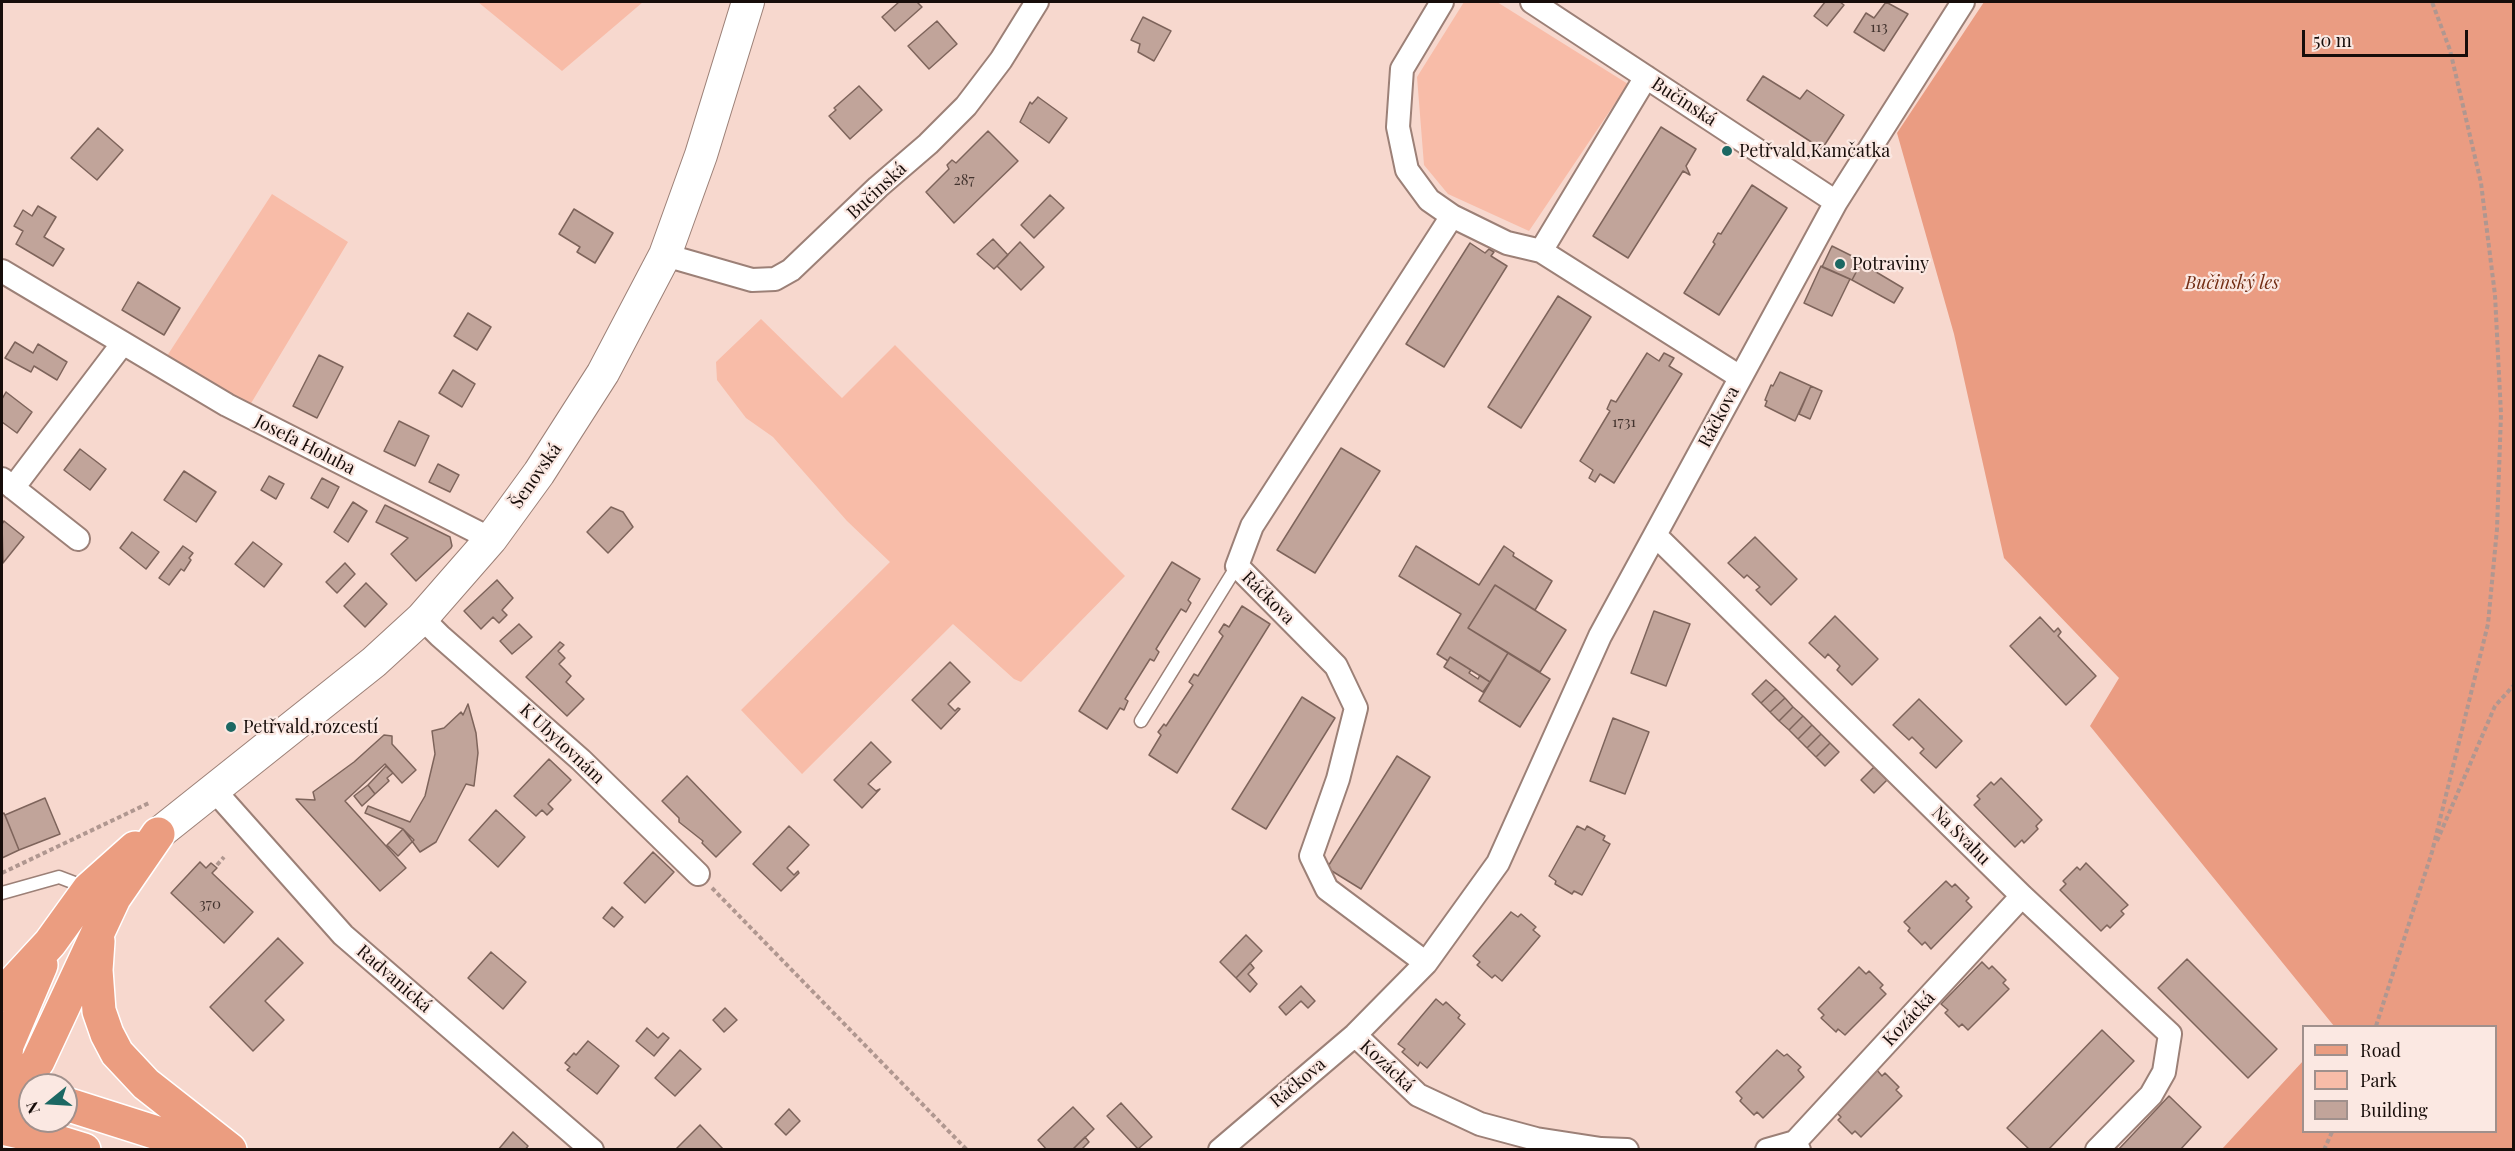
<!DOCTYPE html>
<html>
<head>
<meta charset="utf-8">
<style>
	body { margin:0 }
	#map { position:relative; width:2515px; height:1151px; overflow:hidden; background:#f7d8ce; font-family:"Playfair Display",serif }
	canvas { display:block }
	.frame { position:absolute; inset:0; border:3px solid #170d0a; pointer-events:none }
	.legend { position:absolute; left:2302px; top:1025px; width:195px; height:108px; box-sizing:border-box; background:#fbe8e2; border:2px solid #a0908c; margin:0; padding:8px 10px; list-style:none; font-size:18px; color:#170d0a }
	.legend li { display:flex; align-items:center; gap:12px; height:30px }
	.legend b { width:30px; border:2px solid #a0908c }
	.north { position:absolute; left:18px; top:1073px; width:60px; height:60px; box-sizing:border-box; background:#fbe8e2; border:2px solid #a0908c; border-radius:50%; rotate:252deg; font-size:16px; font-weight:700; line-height:24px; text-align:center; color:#170d0a }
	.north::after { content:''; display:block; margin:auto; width:21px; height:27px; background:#1c6863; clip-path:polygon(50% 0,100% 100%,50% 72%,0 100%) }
	.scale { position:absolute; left:2302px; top:30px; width:166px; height:27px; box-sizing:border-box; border:3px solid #170d0a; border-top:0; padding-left:8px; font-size:18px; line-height:21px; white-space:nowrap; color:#170d0a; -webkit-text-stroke:4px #fbe8e2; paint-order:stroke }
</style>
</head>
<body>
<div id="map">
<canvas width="2515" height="1151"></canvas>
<div class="frame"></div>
<ul class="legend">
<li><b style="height:8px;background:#eb9d80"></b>Road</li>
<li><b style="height:16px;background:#f8bca8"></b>Park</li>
<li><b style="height:16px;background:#c1a49a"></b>Building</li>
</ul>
<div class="north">N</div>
<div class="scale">50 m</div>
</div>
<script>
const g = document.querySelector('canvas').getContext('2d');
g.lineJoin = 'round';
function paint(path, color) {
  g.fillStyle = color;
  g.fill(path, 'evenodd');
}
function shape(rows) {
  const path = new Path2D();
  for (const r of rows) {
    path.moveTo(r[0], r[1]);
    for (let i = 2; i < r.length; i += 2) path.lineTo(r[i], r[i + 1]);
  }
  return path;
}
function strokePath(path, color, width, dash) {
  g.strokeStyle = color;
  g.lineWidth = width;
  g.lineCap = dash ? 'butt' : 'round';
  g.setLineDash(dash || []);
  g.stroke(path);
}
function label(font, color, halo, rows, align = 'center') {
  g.font = font + ' "Playfair Display",serif';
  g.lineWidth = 4.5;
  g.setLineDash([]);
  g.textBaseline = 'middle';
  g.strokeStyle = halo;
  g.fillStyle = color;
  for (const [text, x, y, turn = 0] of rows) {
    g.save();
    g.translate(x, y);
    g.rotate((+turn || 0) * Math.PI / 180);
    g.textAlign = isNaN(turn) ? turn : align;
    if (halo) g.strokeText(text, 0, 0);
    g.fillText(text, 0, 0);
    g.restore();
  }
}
const green = shape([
	[478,2,643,2,562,71],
	[1464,2,1497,2,1628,84,1529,231,1448,194,1424,165,1417,77],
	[272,194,348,242,250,405,167,356],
	[761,319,842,398,895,345,1125,576,1021,682,1014,679,953,624,802,774,741,710,890,562,847,521,773,437,746,418,717,380,716,362]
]);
const forest = shape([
	[1984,2,2513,2,2513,1149,2222,1149,2303,1061,2304,1132,2496,1132,2496,1026,2334,1026,2090,726,2119,678,2004,558,1954,334,1897,133]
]);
const building = shape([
	[899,2,917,2,922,7,895,31,882,17,899,2],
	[1825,2,1840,2,1844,5,1827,26,1814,16,1825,2],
	[1886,2,1908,14,1884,51,1854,32,1866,13,1874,18,1886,2],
	[1143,17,1171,31,1154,61,1138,52,1140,44,1131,40,1143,17],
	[937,21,957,44,929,69,908,46,937,21],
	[1763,76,1800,99,1807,90,1844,115,1822,149,1747,100,1763,76],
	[859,86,882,110,850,139,829,116,836,110,834,108,859,86],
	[1038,97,1067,118,1049,143,1020,122,1030,102,1032,104,1038,97],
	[1661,127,1696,149,1686,166,1690,175,1683,171,1628,258,1593,236,1661,127],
	[98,128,123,150,97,180,71,158,98,128],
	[988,131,1018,161,954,223,926,192,949,169,947,165,952,160,956,163,988,131],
	[1752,185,1787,208,1719,315,1684,293,1715,244,1713,242,1718,233,1721,234,1752,185],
	[1050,195,1064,208,1034,238,1021,225,1050,195],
	[38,206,56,217,44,237,64,249,53,266,16,244,23,231,14,226,23,210,32,216,38,206],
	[574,209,613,233,595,263,577,252,580,247,559,234,574,209],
	[993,239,1008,255,994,269,977,254,993,239],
	[1020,242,1044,267,1021,290,997,266,1020,242],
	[1470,243,1485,253,1489,249,1494,252,1491,256,1507,266,1444,367,1406,344,1470,243],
	[1832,246,1862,261,1852,280,1822,267,1832,246],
	[1861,263,1903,288,1894,303,1852,280,1861,263],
	[1821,266,1850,279,1832,316,1804,303,1821,266],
	[138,282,180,308,164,335,122,310,138,282],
	[1558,296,1591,317,1521,428,1488,407,1558,296],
	[468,313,491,327,477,350,454,336,468,313],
	[15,342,33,353,38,344,67,362,57,380,34,366,31,372,5,358,15,342],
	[1647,353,1659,361,1664,353,1674,358,1669,366,1682,374,1614,483,1600,474,1595,482,1589,478,1593,470,1580,461,1610,411,1607,409,1611,400,1616,402,1647,353],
	[319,355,343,367,317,418,293,406,319,355],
	[453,370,475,384,462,407,439,393,453,370],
	[1780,372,1811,386,1795,421,1765,406,1767,401,1765,400,1771,385,1773,386,1780,372],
	[1811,386,1822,391,1810,419,1799,414,1811,386],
	[6,392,32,412,17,433,2,422,2,399,6,392],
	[399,421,429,436,415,466,384,451,399,421],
	[1341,448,1380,471,1315,573,1277,550,1341,448],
	[80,449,106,469,90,490,64,470,80,449],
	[438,464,459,475,450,492,429,482,438,464],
	[184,471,216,492,196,522,164,500,184,471],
	[269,476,284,484,276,499,261,490,269,476],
	[322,478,339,487,328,508,311,498,322,478],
	[353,502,367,511,348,542,334,532,353,502],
	[385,505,450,537,452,546,451,548,416,581,391,554,408,538,376,522,385,505],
	[611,507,623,512,633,527,608,553,587,532,611,507],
	[4,521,24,537,3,563,2,524,4,521],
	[132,532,159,552,146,569,120,548,132,532],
	[1755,537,1797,579,1771,605,1756,590,1760,587,1747,575,1744,578,1728,563,1755,537],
	[253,542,282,564,264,587,235,564,253,542],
	[183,546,193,553,189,558,191,560,184,571,181,569,169,585,159,578,183,546],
	[1416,546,1479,585,1504,546,1514,553,1513,556,1552,581,1535,610,1495,585,1468,628,1508,653,1490,682,1450,657,1448,661,1437,654,1461,614,1399,576,1416,546],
	[1172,562,1200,579,1188,600,1191,603,1186,612,1181,609,1156,649,1159,652,1154,661,1150,659,1125,699,1128,701,1124,710,1120,708,1107,729,1079,711,1172,562],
	[345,563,355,574,337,593,326,582,345,563],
	[497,580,513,598,502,610,507,615,499,623,493,617,481,629,464,611,497,580],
	[366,583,387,604,365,627,344,606,366,583],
	[1495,585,1566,630,1540,672,1468,628,1495,585],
	[1242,606,1270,624,1177,773,1149,755,1161,735,1158,732,1164,724,1166,726,1193,685,1189,682,1194,674,1198,676,1223,636,1219,632,1224,624,1229,627,1242,606],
	[1654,611,1690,624,1666,686,1631,673,1654,611],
	[1835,616,1878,659,1852,685,1837,670,1840,666,1828,654,1825,658,1809,643,1835,616],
	[2040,617,2054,632,2058,628,2061,632,2058,636,2096,676,2066,705,2010,646,2040,617],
	[519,624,532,637,512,654,500,641,519,624],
	[560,642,564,645,558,651,565,658,559,664,571,676,566,682,584,699,567,716,526,677,560,642],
	[1508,653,1550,679,1520,727,1479,701,1508,653],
	[1450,657,1471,670,1469,673,1478,679,1480,675,1490,682,1483,692,1444,667,1450,657],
	[950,662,970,682,948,704,955,711,958,708,960,709,941,729,912,700,950,662],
	[1766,680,1776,689,1761,703,1752,694,1766,680],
	[1776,689,1785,698,1770,712,1761,703,1776,689],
	[1302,697,1335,718,1266,829,1232,809,1302,697],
	[1785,698,1793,707,1779,721,1770,712,1785,698],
	[1919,699,1962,741,1936,768,1920,753,1924,749,1912,737,1909,740,1893,725,1919,699],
	[468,704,476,733,478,753,474,786,466,784,436,842,420,852,403,829,365,813,368,806,410,822,425,796,435,754,432,731,444,728,461,712,463,715,468,704],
	[1793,707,1803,716,1789,730,1779,721,1793,707],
	[1803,716,1812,725,1798,739,1789,730,1803,716],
	[1613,718,1649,732,1625,794,1590,781,1613,718],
	[1812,725,1821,734,1807,748,1798,739,1812,725],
	[1821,734,1830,743,1816,757,1807,748,1821,734],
	[384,735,392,736,392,744,416,770,402,783,385,764,345,801,406,868,380,891,296,799,315,800,313,792,354,762,384,735],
	[871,742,891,762,868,784,876,791,880,789,862,808,834,780,871,742],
	[1830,743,1839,752,1825,766,1816,757,1830,743],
	[1397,756,1430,777,1361,889,1327,868,1397,756],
	[549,759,571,780,548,804,553,809,547,815,542,810,536,816,514,796,549,759],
	[386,766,393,773,387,778,389,781,375,794,368,785,386,766],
	[1874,767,1887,780,1874,793,1861,780,1874,767],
	[687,776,741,832,716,857,702,843,703,841,679,822,679,818,662,801,687,776],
	[2001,778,2042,820,2036,826,2038,829,2024,843,2022,840,2015,847,1974,805,1980,799,1977,796,1991,782,1994,785,2001,778],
	[368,785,375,794,362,806,354,796,368,785],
	[45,798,60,834,19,850,5,815,45,798],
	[496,810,525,837,498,867,469,840,496,810],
	[4,813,19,850,2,858,2,814,4,813],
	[789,826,809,845,787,868,794,875,798,871,799,873,781,891,753,864,789,826],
	[1577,826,1585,830,1587,826,1605,836,1603,840,1610,844,1582,895,1574,891,1572,894,1555,884,1556,881,1549,876,1577,826],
	[403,829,414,840,398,856,387,845,403,829],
	[653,852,674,872,645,903,624,883,653,852],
	[200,862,206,868,211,863,217,868,212,873,253,912,224,943,171,893,200,862],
	[2086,863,2128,905,2121,911,2124,914,2110,928,2107,925,2101,931,2060,890,2066,884,2063,881,2077,867,2080,870,2086,863],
	[1946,881,1952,887,1955,884,1969,898,1966,901,1972,907,1931,949,1925,942,1922,945,1908,931,1910,928,1904,922,1946,881],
	[612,907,623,917,614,927,603,918,612,907],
	[1511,912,1518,917,1521,914,1536,927,1533,930,1540,936,1502,981,1495,975,1492,978,1477,965,1480,962,1473,956,1511,912],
	[1246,935,1262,951,1236,978,1220,962,1246,935],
	[278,938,303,963,265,1001,284,1020,253,1051,210,1007,278,938],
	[491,952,526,982,503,1009,468,978,491,952],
	[2187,959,2277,1049,2248,1078,2158,988,2187,959],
	[1982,962,1989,969,1992,966,2006,980,2003,983,2009,989,1968,1030,1962,1024,1959,1027,1945,1013,1948,1010,1941,1004,1982,962],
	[1250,963,1254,968,1248,974,1257,984,1250,992,1236,978,1250,963],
	[1859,967,1866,974,1869,971,1883,985,1880,988,1886,994,1845,1035,1838,1029,1836,1032,1821,1018,1824,1015,1818,1009,1859,967],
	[1301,986,1315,1001,1308,1008,1301,1001,1286,1015,1279,1007,1301,986],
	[1436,999,1443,1005,1446,1002,1460,1015,1458,1018,1465,1024,1427,1068,1420,1062,1418,1066,1402,1052,1405,1049,1398,1044,1436,999],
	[725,1008,737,1020,724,1032,713,1020,725,1008],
	[647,1028,658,1038,663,1033,669,1038,654,1056,636,1041,647,1028],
	[2102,1030,2134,1061,2048,1150,2030,1150,2007,1128,2102,1030],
	[588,1041,619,1066,597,1094,567,1070,570,1067,565,1063,574,1053,576,1055,588,1041],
	[680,1050,701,1069,675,1096,655,1078,680,1050],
	[1777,1050,1784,1056,1787,1054,1801,1067,1798,1070,1804,1077,1763,1118,1757,1112,1754,1115,1740,1101,1742,1098,1736,1092,1777,1050],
	[1876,1069,1882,1076,1885,1073,1899,1087,1896,1090,1902,1096,1861,1137,1855,1131,1852,1134,1838,1120,1841,1117,1835,1111,1876,1069],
	[2169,1096,2201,1127,2180,1150,2118,1150,2169,1096],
	[1121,1103,1152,1137,1138,1149,1107,1116,1121,1103],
	[1073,1107,1094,1129,1072,1150,1047,1150,1038,1140,1073,1107],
	[789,1109,800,1121,786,1135,775,1124,789,1109],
	[700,1125,724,1150,675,1150,700,1125],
	[513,1132,528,1146,525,1150,498,1150,513,1132],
	[1085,1137,1089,1142,1081,1150,1072,1150,1085,1137]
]);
const path = shape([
	[2437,841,2495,706,2514,685],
	[217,865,224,857],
	[2,873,149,803],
	[712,888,967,1150],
	[2376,1026,2432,852,2488,624,2497,529,2501,414,2495,295,2481,183,2450,50,2432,2],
	[2324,1150,2332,1132]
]);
const service = shape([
	[1141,721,1237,566],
	[2,893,59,877,88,888]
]);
const minor = shape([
	[1532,2,1836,202],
	[1452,216,1507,243,1541,251,1740,377],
	[1541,251,1646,77],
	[665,255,752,280,775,279,791,270,878,187,928,144,966,106,1001,60,1037,2],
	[2,271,227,405,491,539],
	[2,479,78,539],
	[13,488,123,343],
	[1655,535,2022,896,2170,1034,2164,1072,2151,1095,2097,1150],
	[422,618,440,636,581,760,698,874],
	[214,790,343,935,592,1150],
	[1426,963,1327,889,1311,856,1338,779,1356,708,1336,666,1237,566,1252,526,1452,216,1429,200,1407,170,1398,127,1402,69,1442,2],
	[1355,1035,1418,1095,1480,1124,1536,1139,1601,1149,1627,1150],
	[1795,1142,2022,896],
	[1220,1150,1355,1035,1426,963,1498,863,1600,636,1655,535,1836,202,1963,2],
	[1767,1150,1795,1142,1799,1150]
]);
const secondary = shape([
	[158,834,374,662,422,618,491,539,539,473,603,373,665,255,701,155,748,2]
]);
const primary = shape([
	[98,941,96,970,99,1011,107,1034,117,1053,146,1084,230,1150],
	[41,965,7,1045,3,1080,5,1092,42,1137],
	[2,995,50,943,89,889,135,848],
	[2,1097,17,1091,38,1061,114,898,158,834],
	[66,1104,176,1139,202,1150],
	[2,1128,42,1137,84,1150]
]);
const markers = [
	[1727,151,6,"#1c6863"],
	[1840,264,6,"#1c6863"],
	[231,727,6,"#1c6863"]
];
const numberNames = [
	["113",1879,27],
	["287",964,180],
	["1731",1624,422],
	["370",210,904]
];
const streetNames = [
	["Bučinská",1684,102,33],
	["Bučinská",877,191,-43],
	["Ráčkova",1719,417,-62],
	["Josefa Holuba",305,445,27],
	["Šenovská",536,476,-55],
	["Ráčkova",1268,598,45],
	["K Ubytovnám",562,744,43],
	["Na Svahu",1961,836,45],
	["Radvanická",394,979,41],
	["Kozácká",1909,1019,-47],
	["Kozácká",1387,1066,43],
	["Ráčkova",1298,1083,-40]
];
const poiNames = [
	["Petřvald,Kamčatka",1739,151],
	["Potraviny",1852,264],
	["Petřvald,rozcestí",243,727]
];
const parkNames = [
	["Bučinský les",2232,283]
];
paint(green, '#f8bca8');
paint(forest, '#ea9c82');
paint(building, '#c1a49a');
strokePath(building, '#7e645b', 1.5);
strokePath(service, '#9c8077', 15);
strokePath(minor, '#9c8077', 26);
strokePath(secondary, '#9c8077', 34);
strokePath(primary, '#fff', 36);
strokePath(path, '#b09790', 4, [4.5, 3]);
strokePath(service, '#fff', 12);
strokePath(minor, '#fff', 22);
strokePath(secondary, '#fff', 32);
strokePath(primary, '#eb9d80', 33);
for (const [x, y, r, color] of markers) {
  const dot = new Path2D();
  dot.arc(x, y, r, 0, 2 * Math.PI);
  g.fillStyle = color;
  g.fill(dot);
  strokePath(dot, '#fbe8e2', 2);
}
label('15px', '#42332e', null, numberNames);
label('18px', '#170d0a', '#fbe8e2', streetNames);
label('18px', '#170d0a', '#fbe8e2', poiNames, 'left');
label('italic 18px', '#732e15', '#fbe8e2', parkNames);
</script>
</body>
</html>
